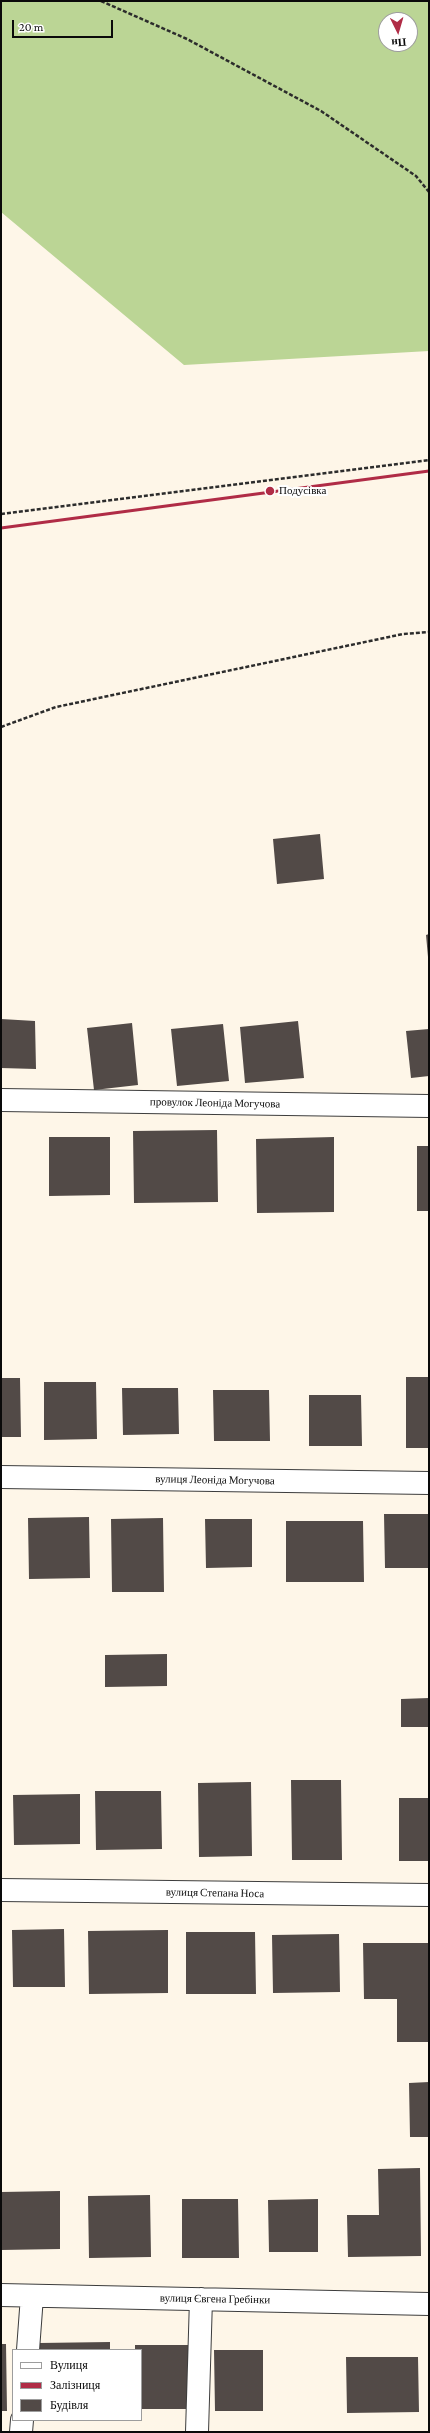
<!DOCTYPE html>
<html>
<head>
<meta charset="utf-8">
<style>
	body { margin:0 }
	#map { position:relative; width:430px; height:2433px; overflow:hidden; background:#fef6e8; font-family:"Crimson Pro",serif }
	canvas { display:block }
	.frame { position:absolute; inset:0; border:2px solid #0a0a0a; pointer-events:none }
	.legend { position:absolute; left:12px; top:2349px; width:130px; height:72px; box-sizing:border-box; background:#fff; border:1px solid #9d9d9d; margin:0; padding:5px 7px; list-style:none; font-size:12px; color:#0a0a0a }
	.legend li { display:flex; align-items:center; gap:8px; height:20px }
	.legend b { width:20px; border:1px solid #9d9d9d }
	.north { position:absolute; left:378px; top:12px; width:40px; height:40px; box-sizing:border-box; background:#fff; border:1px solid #9d9d9d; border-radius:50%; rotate:175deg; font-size:11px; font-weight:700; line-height:16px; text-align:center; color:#0a0a0a }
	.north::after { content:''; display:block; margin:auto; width:14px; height:18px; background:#b02c46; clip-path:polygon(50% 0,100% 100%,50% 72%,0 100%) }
	.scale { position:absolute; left:12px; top:20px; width:101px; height:18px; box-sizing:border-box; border:2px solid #0a0a0a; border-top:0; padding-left:5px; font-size:12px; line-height:14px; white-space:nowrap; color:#0a0a0a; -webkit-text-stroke:3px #fff; paint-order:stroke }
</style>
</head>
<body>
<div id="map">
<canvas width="430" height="2433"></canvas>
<div class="frame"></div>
<ul class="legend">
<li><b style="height:5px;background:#fff"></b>Вулиця</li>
<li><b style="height:5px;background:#b02c46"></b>Залізниця</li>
<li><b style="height:11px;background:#524a47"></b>Будівля</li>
</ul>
<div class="north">Пн</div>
<div class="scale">20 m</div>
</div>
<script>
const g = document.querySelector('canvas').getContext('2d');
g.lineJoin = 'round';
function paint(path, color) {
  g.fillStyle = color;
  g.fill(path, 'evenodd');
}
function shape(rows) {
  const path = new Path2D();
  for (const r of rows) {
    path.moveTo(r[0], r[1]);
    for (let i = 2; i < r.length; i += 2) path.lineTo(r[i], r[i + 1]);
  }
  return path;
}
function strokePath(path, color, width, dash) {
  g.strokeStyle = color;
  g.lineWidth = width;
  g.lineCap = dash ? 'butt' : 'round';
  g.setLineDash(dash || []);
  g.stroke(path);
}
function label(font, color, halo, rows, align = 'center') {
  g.font = font + ' "Crimson Pro",serif';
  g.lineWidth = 4;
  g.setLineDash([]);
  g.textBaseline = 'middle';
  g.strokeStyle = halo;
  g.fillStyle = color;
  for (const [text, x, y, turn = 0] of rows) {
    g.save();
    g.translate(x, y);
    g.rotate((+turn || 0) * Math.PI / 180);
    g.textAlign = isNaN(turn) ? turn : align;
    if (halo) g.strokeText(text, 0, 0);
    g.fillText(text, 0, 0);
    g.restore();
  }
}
const forest = shape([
	[1,1,429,1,429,351,184,365,1,212],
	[386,20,410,20,410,44,386,44]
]);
const building = shape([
	[320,834,324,879,277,884,273,839],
	[429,934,429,957,428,957,426,935],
	[1,1019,35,1021,36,1069,1,1068],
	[298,1021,304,1078,245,1083,240,1027],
	[132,1023,138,1085,94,1090,87,1028],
	[223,1024,229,1081,177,1086,171,1029],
	[429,1029,429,1076,411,1078,406,1031],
	[217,1130,218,1202,134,1203,133,1131],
	[49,1137,110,1137,110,1195,49,1196],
	[334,1137,334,1212,257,1213,256,1139],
	[417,1146,429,1146,429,1211,417,1211],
	[406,1377,429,1377,429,1448,406,1448],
	[1,1378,20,1378,21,1437,1,1437],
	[44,1382,96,1382,97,1439,44,1440],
	[122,1388,178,1388,179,1434,123,1435],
	[213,1390,269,1390,270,1441,214,1441],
	[309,1395,361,1395,362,1446,309,1446],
	[384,1514,429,1514,429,1568,385,1568],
	[89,1517,90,1578,29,1579,28,1518],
	[163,1518,164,1592,112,1592,111,1519],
	[205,1519,252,1519,252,1567,206,1568],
	[286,1521,363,1521,364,1582,286,1582],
	[167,1654,167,1686,105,1687,105,1655],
	[429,1698,429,1727,401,1727,401,1699],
	[291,1780,341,1780,342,1860,292,1860],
	[251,1782,252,1856,199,1857,198,1783],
	[95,1791,161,1791,162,1849,96,1850],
	[80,1794,80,1844,14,1845,13,1795],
	[399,1798,429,1798,429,1861,399,1861],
	[64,1929,65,1987,13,1987,12,1930],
	[168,1930,168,1993,89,1994,88,1931],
	[186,1932,255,1932,256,1994,186,1994],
	[339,1934,340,1992,273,1993,272,1935],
	[363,1943,429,1943,429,2042,397,2042,397,1999,364,1999],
	[429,2082,429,2137,410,2137,409,2083],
	[420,2168,421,2256,348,2257,347,2215,379,2215,378,2169],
	[60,2191,60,2249,1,2250,1,2192],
	[150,2195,151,2257,89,2258,88,2196],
	[182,2199,238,2199,239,2258,182,2258],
	[318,2199,318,2252,269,2252,268,2200],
	[110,2342,110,2350,39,2350,39,2343],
	[1,2344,6,2344,7,2411,1,2411],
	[135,2345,189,2345,189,2409,141,2409,141,2350,135,2350],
	[214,2350,263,2350,263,2411,215,2411],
	[346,2357,418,2357,419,2412,347,2413]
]);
const path = shape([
	[101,1,187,39,321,111,416,176,429,192],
	[1,514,429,460],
	[1,727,56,707,403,634,429,632]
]);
const minor = shape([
	[1,1100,429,1106],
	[1,1477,429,1483],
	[1,1890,429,1895],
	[1,2295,429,2304],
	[28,2350,32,2296],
	[21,2432,22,2420],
	[197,2432,201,2299]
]);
const rail = shape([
	[1,528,429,471]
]);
const markers = [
	[270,491,5,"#b02c46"]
];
const poiNames = [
	["Подусівка",279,491]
];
const streetNames = [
	["провулок Леоніда Могучова",215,1103,1],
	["вулиця Леоніда Могучова",215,1480,1],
	["вулиця Степана Носа",215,1893,1],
	["вулиця Євгена Гребінки",215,2299,1]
];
paint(forest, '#bbd595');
paint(building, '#524a47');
strokePath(minor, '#3d3d3d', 24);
strokePath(path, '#2c2c2c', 2.5, [4, 2]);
strokePath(minor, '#fff', 22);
strokePath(rail, '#b02c46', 3);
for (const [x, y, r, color] of markers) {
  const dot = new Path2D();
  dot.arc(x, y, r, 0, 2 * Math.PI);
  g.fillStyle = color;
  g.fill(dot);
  strokePath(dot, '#fff', 1.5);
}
label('11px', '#0a0a0a', '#fff', poiNames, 'left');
label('11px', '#0a0a0a', '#fff', streetNames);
</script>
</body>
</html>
